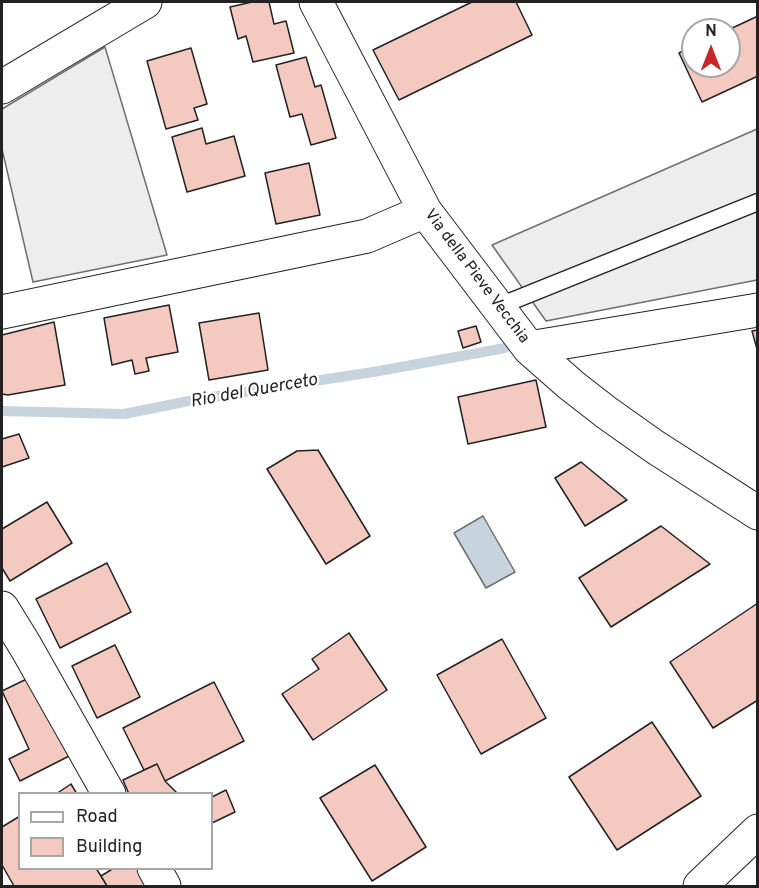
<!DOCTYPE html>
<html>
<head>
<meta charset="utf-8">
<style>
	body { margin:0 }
	#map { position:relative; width:759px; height:888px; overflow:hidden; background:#fff; font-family:Overpass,sans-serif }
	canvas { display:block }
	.frame { position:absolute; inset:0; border:3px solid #222; pointer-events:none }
	.legend { position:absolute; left:18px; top:792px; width:195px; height:78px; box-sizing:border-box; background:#fff; border:2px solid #a7a7a7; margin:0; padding:8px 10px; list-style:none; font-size:18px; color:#222 }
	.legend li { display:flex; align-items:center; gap:12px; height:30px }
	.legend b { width:30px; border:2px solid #a7a7a7 }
	.north { position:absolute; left:681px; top:18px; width:60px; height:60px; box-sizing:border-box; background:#fff; border:2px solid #a7a7a7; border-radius:50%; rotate:0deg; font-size:16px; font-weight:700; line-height:24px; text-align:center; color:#222 }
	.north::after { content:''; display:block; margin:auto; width:21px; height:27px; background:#c62828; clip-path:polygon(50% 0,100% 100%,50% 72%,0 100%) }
</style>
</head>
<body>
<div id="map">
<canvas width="759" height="888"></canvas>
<div class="frame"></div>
<ul class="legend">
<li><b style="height:8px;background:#fff"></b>Road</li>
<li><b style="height:16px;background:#f3c9c0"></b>Building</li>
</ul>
<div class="north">N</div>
</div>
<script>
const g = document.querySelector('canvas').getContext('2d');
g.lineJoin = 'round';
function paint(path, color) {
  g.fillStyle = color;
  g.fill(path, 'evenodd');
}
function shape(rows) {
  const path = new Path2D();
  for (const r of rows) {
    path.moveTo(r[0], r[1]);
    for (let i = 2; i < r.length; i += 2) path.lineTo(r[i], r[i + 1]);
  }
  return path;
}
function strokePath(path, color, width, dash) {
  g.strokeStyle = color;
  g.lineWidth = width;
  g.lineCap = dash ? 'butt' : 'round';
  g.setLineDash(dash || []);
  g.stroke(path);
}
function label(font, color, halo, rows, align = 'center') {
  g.font = font + ' Overpass,sans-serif';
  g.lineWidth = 4.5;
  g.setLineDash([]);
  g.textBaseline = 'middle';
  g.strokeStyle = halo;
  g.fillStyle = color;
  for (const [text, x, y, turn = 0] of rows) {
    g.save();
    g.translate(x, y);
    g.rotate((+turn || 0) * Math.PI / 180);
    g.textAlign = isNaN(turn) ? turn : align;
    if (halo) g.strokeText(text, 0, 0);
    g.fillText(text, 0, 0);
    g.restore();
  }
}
const parking = shape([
	[105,47,167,255,33,282,2,149,2,109,105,47],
	[757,129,757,280,546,321,492,245,757,129]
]);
const water = shape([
	[483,516,515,572,486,588,454,533,483,516]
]);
const stream = shape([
	[2,411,124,414,199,399,379,371,505,348]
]);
const building = shape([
	[252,2,269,2,274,24,286,21,294,53,253,62,246,36,238,39,230,7,252,2],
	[472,2,516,2,532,35,399,100,373,50,472,2],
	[758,16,758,76,702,102,679,53,693,46,693,66,729,66,729,30,728,30,758,16],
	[191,48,207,104,194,108,198,120,166,129,147,61,191,48],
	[306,57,315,87,321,85,336,138,311,145,302,114,290,117,276,65,306,57],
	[202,128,206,144,234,136,245,176,187,192,172,137,202,128],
	[309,163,320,215,276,224,265,173,309,163],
	[169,305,178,352,146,358,149,371,135,374,132,360,112,365,104,318,169,305],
	[259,313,268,370,209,380,199,323,259,313],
	[54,322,65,385,8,395,2,394,2,335,54,322],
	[476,326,481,342,463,348,458,331,476,326],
	[758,330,758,353,752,331,758,330],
	[536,380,546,427,468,444,458,397,536,380],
	[19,434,29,458,2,467,2,439,19,434],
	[318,450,370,536,326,564,267,469,297,451,318,450],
	[581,462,627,500,585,526,555,478,581,462],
	[47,502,72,543,10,581,2,568,2,529,47,502],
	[661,526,710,564,611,627,579,578,661,526],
	[107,563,131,612,60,648,36,599,107,563],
	[758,603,758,700,713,728,670,662,758,603],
	[349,633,387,690,313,740,282,694,319,669,312,659,349,633],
	[502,639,546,718,481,754,437,675,502,639],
	[115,645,140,697,97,718,72,666,115,645],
	[37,674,77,752,20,781,9,759,29,749,2,691,37,674],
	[214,682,244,741,165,781,157,764,144,770,123,728,214,682],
	[652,722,701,796,617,850,569,777,652,722],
	[157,764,165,781,178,794,129,794,123,780,157,764],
	[375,765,426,847,372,881,320,798,375,765],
	[71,784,77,794,56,794,71,784],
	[226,790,235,812,212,823,212,797,226,790],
	[20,816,20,868,96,868,107,886,14,886,2,865,2,827,20,816],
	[114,868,142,868,151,886,107,886,101,876,114,868]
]);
const lane = shape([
	[497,307,758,202]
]);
const street = shape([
	[316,2,425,211,529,348,571,385,607,413,655,447,758,513],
	[2,87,145,2],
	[2,312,367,236,425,211],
	[529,348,758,310],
	[2,608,26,647,109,794],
	[154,868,164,886]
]);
const primary = shape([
	[700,886,758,831]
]);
const streetNames = [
	["Via della Pieve Vecchia",476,277,53]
];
const waterNames = [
	["Rio del Querceto",254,392,-10]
];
paint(parking, '#ededed');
strokePath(parking, '#6f6f6f', 1.5);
paint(water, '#c7d3dd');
strokePath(water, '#6f6f6f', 1.5);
strokePath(stream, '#c7d3dd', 10);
paint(building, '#f3c9c0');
strokePath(building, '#222', 1.5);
strokePath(lane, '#222', 19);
strokePath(street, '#222', 35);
strokePath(primary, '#222', 35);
strokePath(lane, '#fff', 16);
strokePath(street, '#fff', 33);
strokePath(primary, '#fff', 33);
label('16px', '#222', '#fff', streetNames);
label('italic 18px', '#222', '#fff', waterNames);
</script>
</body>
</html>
